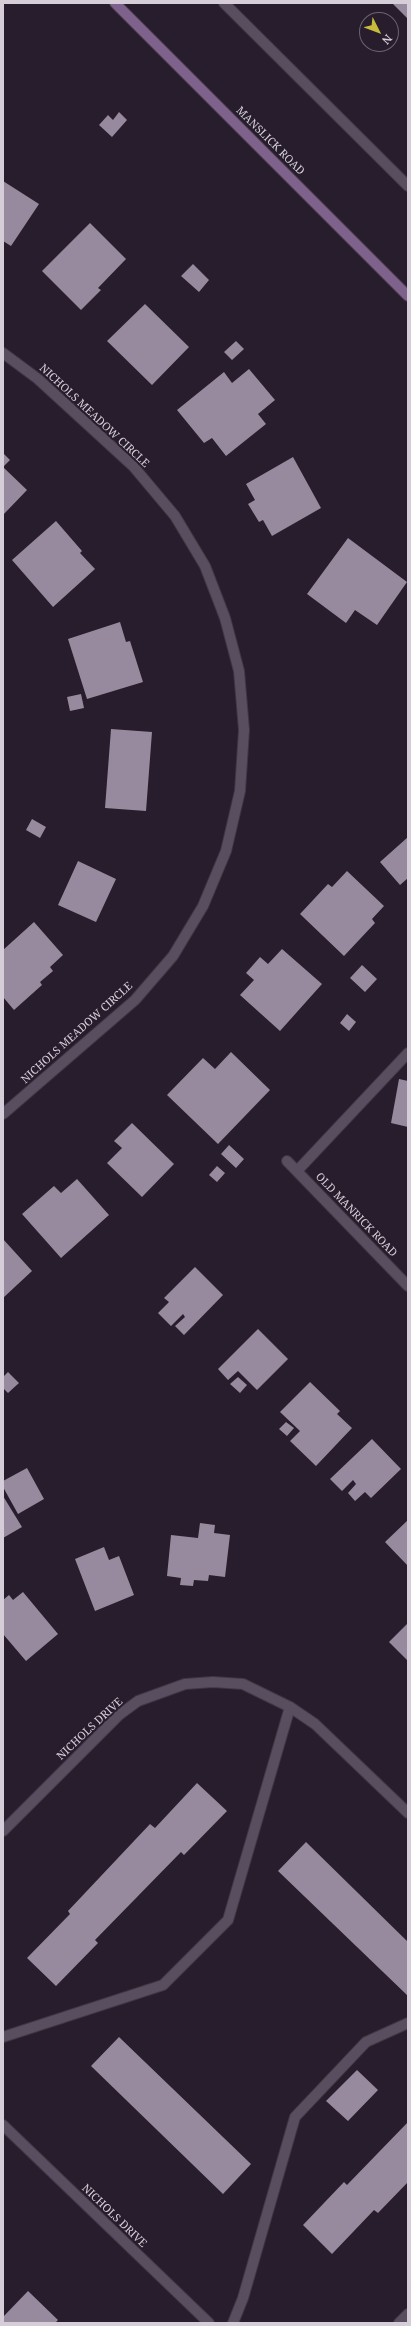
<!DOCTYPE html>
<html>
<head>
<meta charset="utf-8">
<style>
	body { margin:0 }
	#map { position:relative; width:411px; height:2326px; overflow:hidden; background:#271d2c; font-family:"Noto Serif",serif }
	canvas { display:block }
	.frame { position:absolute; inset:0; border:4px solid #d5ced8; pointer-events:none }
	.north { position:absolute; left:359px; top:12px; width:40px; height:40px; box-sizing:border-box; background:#271d2c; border:1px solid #6d6471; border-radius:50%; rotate:132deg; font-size:11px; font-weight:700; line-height:16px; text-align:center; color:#d5ced8 }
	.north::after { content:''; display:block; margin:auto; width:14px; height:18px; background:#c7bb3c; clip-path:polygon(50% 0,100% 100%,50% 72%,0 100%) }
</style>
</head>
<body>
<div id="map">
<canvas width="411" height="2326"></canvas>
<div class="frame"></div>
<div class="north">N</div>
</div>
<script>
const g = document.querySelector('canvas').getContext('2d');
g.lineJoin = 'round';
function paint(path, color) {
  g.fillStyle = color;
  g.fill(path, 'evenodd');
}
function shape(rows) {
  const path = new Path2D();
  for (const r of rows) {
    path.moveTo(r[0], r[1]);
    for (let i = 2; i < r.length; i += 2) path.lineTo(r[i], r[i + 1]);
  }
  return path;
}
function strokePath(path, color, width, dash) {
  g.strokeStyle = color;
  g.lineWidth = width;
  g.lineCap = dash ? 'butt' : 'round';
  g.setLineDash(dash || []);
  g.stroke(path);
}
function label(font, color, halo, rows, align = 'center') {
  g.font = font + ' "Noto Serif",serif';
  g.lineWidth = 4;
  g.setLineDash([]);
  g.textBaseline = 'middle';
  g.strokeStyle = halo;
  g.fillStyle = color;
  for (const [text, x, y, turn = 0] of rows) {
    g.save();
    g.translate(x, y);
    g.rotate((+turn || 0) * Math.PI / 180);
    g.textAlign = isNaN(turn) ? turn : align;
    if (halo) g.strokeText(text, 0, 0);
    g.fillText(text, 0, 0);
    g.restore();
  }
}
const building = shape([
	[392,3,408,3,408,19],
	[119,112,127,120,112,137,99,125,108,115,113,120],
	[3,181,39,204,11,246,3,241],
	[90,223,126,259,98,288,101,290,81,310,42,271],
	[193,264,209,280,199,292,181,276],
	[145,304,189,347,152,385,107,341],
	[236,341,244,349,232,360,224,352],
	[249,369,275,400,258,414,266,424,226,456,212,438,204,443,177,410,224,372,232,383],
	[3,453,10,460,3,467],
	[293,457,321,508,272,536,263,520,259,522,248,504,255,500,246,484],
	[3,467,27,490,3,515],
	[56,521,82,551,80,553,95,569,53,607,12,560],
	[348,538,407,582,377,625,355,610,346,623,307,594],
	[120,622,126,642,130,641,143,682,87,699,68,639],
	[81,694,84,708,70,711,67,697],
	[111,729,152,732,146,811,105,808],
	[32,819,46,827,40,838,26,830],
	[408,837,408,878,400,885,380,862],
	[78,861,116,879,96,922,58,905],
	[347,871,384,906,372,919,375,923,344,956,300,914,328,884,332,887],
	[34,922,63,955,50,967,53,971,40,982,42,985,14,1010,3,997,3,950],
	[282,949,322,984,280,1031,240,995,254,980,246,973,260,957,268,964],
	[362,965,377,979,365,992,350,978],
	[347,1014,356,1022,349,1031,340,1023],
	[231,1052,270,1090,218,1144,167,1095,203,1058,215,1069],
	[399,1079,408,1081,408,1127,391,1123],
	[132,1123,174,1164,142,1197,107,1163,122,1148,114,1141],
	[229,1145,244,1159,236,1168,221,1154],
	[217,1166,225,1173,217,1182,209,1175],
	[77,1179,109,1215,61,1258,22,1214,54,1186,61,1193],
	[3,1239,32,1271,3,1298],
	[195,1267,223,1295,184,1335,175,1326,185,1317,183,1314,171,1326,158,1313,169,1302,164,1298],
	[258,1329,288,1359,257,1390,238,1371,228,1380,218,1369],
	[8,1372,19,1383,8,1393,3,1388,3,1377],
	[238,1377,247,1385,240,1393,230,1384],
	[310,1382,340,1411,337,1414,352,1428,316,1466,290,1441,300,1431,280,1412],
	[286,1422,294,1428,287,1436,279,1429],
	[372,1439,401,1469,371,1498,365,1492,355,1501,348,1493,356,1484,353,1480,342,1491,330,1479],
	[27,1468,44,1499,18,1514,3,1487,3,1481],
	[3,1496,22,1527,3,1538],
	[408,1520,408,1566,385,1542],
	[200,1523,215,1525,214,1533,230,1535,225,1577,209,1575,208,1581,194,1580,193,1586,180,1585,181,1578,167,1576,171,1535,198,1538],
	[104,1547,109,1560,119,1556,134,1595,95,1611,75,1559],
	[23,1592,58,1634,26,1661,3,1634,3,1600,9,1595,13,1600],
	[408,1623,408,1661,389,1642],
	[197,1783,227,1811,184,1855,181,1852,95,1940,98,1943,56,1986,27,1958,70,1914,68,1911,150,1824,155,1828],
	[306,1842,408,1942,408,1996,278,1871],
	[119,2037,251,2164,223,2194,91,2066],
	[357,2070,378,2090,348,2121,326,2101],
	[408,2122,408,2182,378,2213,374,2210,332,2254,303,2225,344,2182,347,2185],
	[28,2291,58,2320,55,2323,3,2323,3,2317]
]);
const service = shape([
	[224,3,408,186],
	[297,1171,408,1053],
	[3,2037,163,1985,228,1920,290,1707],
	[233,2323,243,2298,295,2117,366,2042,408,2023]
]);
const minor = shape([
	[3,353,38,379,133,466,175,516,205,566,225,618,239,671,244,730,240,791,226,851,203,906,173,956,135,1000,3,1114],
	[287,1161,408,1286],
	[3,1831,119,1715,138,1701,185,1684,213,1682,243,1684,290,1707,315,1724,408,1813],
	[3,2125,209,2323],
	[399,2323,408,2314]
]);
const secondary = shape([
	[115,3,408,296]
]);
const streetNames = [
	["MANSLICK ROAD",270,141,45],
	["NICHOLS MEADOW CIRCLE",94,416,43],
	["NICHOLS MEADOW CIRCLE",77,1033,-42],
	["OLD MANRICK ROAD",356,1215,46],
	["NICHOLS DRIVE",90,1729,-43],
	["NICHOLS DRIVE",114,2216,44]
];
paint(building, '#978a9e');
strokePath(service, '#3f3743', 12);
strokePath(minor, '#3f3743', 12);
strokePath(secondary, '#3f3743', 12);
strokePath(service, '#594e5f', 10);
strokePath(minor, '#594e5f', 10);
strokePath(secondary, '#7e628b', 10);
label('11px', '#d5ced8', '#271d2c', streetNames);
</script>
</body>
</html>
